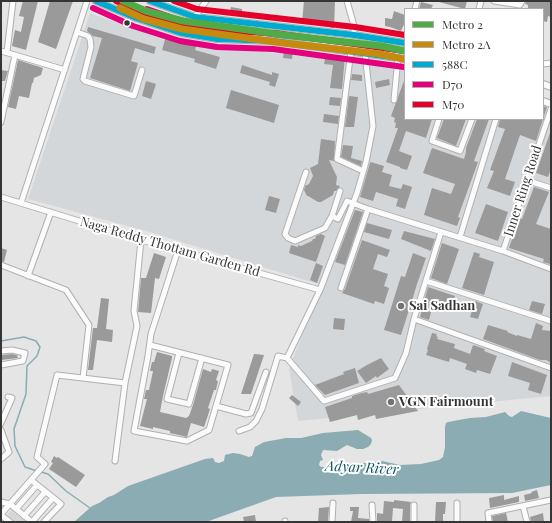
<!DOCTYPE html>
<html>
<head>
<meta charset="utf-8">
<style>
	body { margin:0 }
	#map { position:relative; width:552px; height:523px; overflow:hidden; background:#e5e5e5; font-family:"Playfair Display",serif }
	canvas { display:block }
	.frame { position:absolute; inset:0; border:2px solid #353536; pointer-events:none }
	.legend { position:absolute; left:404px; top:8px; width:140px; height:112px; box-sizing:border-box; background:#fff; border:1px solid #aeaeaf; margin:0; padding:5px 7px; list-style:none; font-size:12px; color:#353536 }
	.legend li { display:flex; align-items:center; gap:8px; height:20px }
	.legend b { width:20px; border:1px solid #aeaeaf }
</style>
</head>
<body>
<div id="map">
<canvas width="552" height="523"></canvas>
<div class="frame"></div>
<ul class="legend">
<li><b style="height:5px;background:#50ab46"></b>Metro 2</li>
<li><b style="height:5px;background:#c68a0e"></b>Metro 2A</li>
<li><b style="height:5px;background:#00a9ce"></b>588C</li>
<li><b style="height:5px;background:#e5007d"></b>D70</li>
<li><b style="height:5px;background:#e4002b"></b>M70</li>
</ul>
</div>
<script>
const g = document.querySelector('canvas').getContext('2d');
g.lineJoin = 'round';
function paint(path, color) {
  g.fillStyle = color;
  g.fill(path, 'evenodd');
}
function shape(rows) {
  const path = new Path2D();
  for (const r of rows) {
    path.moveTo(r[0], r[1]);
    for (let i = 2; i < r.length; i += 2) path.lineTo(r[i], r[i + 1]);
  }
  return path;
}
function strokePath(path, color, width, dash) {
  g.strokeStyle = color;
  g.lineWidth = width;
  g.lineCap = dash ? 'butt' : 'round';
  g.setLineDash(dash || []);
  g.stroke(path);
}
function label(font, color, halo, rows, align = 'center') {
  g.font = font + ' "Playfair Display",serif';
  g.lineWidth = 4;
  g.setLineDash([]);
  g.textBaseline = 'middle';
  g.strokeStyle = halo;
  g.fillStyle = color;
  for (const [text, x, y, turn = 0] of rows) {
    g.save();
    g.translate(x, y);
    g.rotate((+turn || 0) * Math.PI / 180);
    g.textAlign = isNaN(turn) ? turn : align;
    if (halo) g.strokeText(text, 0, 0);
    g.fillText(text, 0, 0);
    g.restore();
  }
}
const built = shape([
	[90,13,167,41,405,68,405,119,543,119,543,107,551,110,551,396,298,421,289,369,321,285,146,231,28,199],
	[11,510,26,522,1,522]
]);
const water = shape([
	[521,411,551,418,551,485,512,493,361,494,276,497,206,522,74,522,92,506,99,503,108,497,114,495,128,486,205,459,213,458,215,462,219,463,224,461,225,455,233,453,240,454,249,457,252,456,255,447,264,442,286,438,301,438,323,433,358,430,371,438,372,440,371,444,368,447,363,449,357,449,347,445,337,451,323,450,321,455,323,460,320,461,319,465,321,467,329,467,352,463,370,463,382,461,400,465,421,464,439,460,443,457,445,447,445,427,446,423,448,422,470,418,486,417,505,412,509,416,512,417]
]);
const stream = shape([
	[1,341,24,337,36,341,40,347,37,356,27,366,26,394,14,429,15,446,25,467,37,471],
	[41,472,48,474,66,491,90,508]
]);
const building = shape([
	[23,1,38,1,26,50,12,46,15,30,21,32,24,17,19,16],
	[50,1,73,1,56,49,38,42],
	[304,1,323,2,322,1,335,1,334,28,302,22],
	[439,1,467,1,465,9,439,2],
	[526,1,551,1,551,17,548,16,547,22,543,21,543,9,528,9,528,5,525,4],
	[421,2,433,5,431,9,419,9],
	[231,7,242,9,242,15,229,15],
	[394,11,405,15,405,22,401,31,390,27,385,26,385,18,392,19],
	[88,27,156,47,154,54,135,48,131,61,138,63,130,91,90,78,102,38,93,36,87,31],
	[166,36,197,43,195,50,220,57,216,69,194,62,195,59,162,50],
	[284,50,293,52,292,59,283,58],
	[326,55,345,56,342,89,330,88,333,65,324,64],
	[18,60,43,68,41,75,34,78,33,83,32,83,29,98,19,96,16,109,8,107],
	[242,65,272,75,272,72,279,74,275,87,269,85,270,82,240,73],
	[1,70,8,71,5,81,1,81],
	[352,74,362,75,362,81,351,80],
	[405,78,405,119,432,119,426,138,406,131,399,151,412,156,407,170,400,168,400,167,386,162,398,128,395,128,396,123,394,122,395,118,391,116],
	[389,79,390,85,376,88,375,82],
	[146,81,156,84,151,99,142,96],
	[231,90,279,105,274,123,226,108],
	[349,96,358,97,354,127,345,127],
	[330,97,341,98,340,106,329,105],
	[543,106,547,107,536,141,520,135,505,179,515,182,510,196,487,188,494,171,490,170,505,129,498,127,500,119,543,119],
	[324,114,339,116,338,124,323,122],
	[444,119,466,119,456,146,437,138],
	[477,119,489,119,474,161,478,162,458,217,460,218,457,226,424,215,432,188,451,194,455,184,423,173,432,148,464,159,466,152,466,148],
	[550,133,551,169,548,177,536,173],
	[321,139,335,141,334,161,329,160,337,177,336,185,340,186,336,191,334,191,333,195,321,202,318,202,308,196,307,196,304,190,305,186,309,184,313,176,310,168,318,164],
	[343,145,353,146,351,158,362,161,361,166,341,157],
	[371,162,384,166,382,172,392,175,389,186,401,189,403,184,412,187,405,209,396,206,398,199,376,192,373,201,360,197,370,163],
	[534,187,549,192,536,224,551,229,550,264,543,262,544,259,509,248,519,218,522,219],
	[269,196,280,199,276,213,265,210],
	[486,204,508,212,498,241,475,233],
	[355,210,363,212,345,265,335,262],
	[367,223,392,230,389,239,364,232],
	[404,231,435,239,431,251,401,239],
	[321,234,325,236,316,262,289,253,291,245,298,247,298,245,301,246,312,241,313,239,315,239,316,236],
	[362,240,390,250,387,257,378,254,373,269,388,274,384,286,389,288,384,304,375,301,374,304,342,293,345,289],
	[442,243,459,249,447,284,431,278],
	[1,248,7,250,4,262,1,261],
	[474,252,480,254,479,257,494,262,484,295,462,288],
	[154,253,166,257,159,279,155,278,151,313,138,312,141,278,146,278],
	[413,253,426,258,417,284,416,284,417,284,414,294,401,335,384,330,401,276,405,277],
	[316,263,323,266,317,283,310,280],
	[428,287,455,296,452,310,433,305,429,320,420,317],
	[101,298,109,299,106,329,113,330,112,342,97,340,93,370,88,370,93,328,97,328],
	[475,301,483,304,478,319,470,317],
	[532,301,545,304,542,314,529,310],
	[334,318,345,319,344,330,333,329],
	[536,323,543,326,542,330,551,331,551,362,547,361,547,360,540,360,483,339,488,325,508,331,507,332,517,336,517,335,531,339],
	[432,333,437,334,436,336,438,337,437,339,455,344,454,348,470,354,473,345,485,349,484,351,497,356,490,374,477,370,476,373,465,369,467,364,450,358,449,362,426,355,428,350,427,349],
	[157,352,172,356,172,358,163,396,160,412,186,418,189,416,193,405,203,369,211,372,212,369,219,371,216,380,218,381,216,390,214,390,208,408,210,409,204,427,191,423,187,437,170,433,170,431,153,427,153,429,140,426,147,399,144,399,146,390,149,390,153,371,150,371,152,362,154,362],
	[12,354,17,355,18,358,1,360,1,355],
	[254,354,264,355,251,394,241,394],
	[381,358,389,369,377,378,376,376,366,383,357,371,367,365],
	[512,362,547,375,541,394,528,390,530,383,508,376],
	[355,368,359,383,325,395,315,385,344,374,343,372],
	[399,385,418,411,376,419,375,415,358,420,357,415,330,422,325,407,352,398,352,396,362,393,367,392,368,394],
	[292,395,301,402,298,406,289,398],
	[54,456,57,458,58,457,85,475,76,487,49,469,53,463,51,462],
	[537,490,539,498,525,501,524,495,532,493,531,492],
	[504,495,504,500,519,496,519,502,490,508,489,498],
	[394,500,411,502,410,505,410,522,402,522,403,509,393,508,392,522,377,522,377,513,383,514,384,501,394,502],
	[436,502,446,502,445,514,443,514,443,522,435,522],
	[329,507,328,522,318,522,319,508],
	[350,507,359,507,358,518,369,519,369,522,351,522,353,511,350,511],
	[506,513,508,522,493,522,492,516],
	[543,513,544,522,531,522,530,517],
	[255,515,256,522,244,522,243,517]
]);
const minor = shape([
	[347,1,354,26,354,35],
	[494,1,520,5,522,1],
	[415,9,417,1],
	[479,9,481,1],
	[195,17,206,1],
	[77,32,88,36,90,39,91,47,83,79,85,81,134,96,142,70],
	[1,51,15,55,1,122],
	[351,51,337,159,363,171],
	[7,52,13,1],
	[365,53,373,126,366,162,357,193,320,290,287,358,324,401,395,378,406,353,414,319,441,232],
	[15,55,65,70],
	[543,64,551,63],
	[394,100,398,58],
	[439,119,432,141,460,151,472,119],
	[306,172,285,234,288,238,295,241,325,228,332,216,338,219,347,201,368,209,503,251,551,269],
	[526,180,551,188],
	[1,197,141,240,320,290],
	[21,203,87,1],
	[332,216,340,191],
	[460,237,496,119],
	[503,251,551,109],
	[1,265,66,290,89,325,83,378],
	[28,276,51,212],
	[426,281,551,321],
	[341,288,368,209],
	[414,319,551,368],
	[150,345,228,365,209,430,187,441,134,431,148,356,151,334,178,250],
	[1,351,12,350,25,353,23,361,1,365],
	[179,353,167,399,189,404,202,358],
	[216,406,246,414,251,413,266,372],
	[1,423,12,398,8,397],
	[1,430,9,452,1,459],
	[239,431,250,427,256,421,262,409,278,356,287,358],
	[115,461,125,383,137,326,134,311,141,240],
	[31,480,61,504,44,522],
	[1,502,10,504,32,522],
	[457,503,457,522],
	[372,505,373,522],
	[523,506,527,522],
	[16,509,37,485],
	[1,514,45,464,37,457,57,375,125,383],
	[1,515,10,522],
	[24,516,45,492],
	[285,521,285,522],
	[32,522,53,498],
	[332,522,333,503],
	[414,522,414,505],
	[489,522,488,513,551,500]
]);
const major = shape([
	[96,1,136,18,181,33,217,39,274,41,405,59],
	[150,1,195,17,354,35,405,43],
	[543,84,551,87],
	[543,101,551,104]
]);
const bus1 = shape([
	[96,1,136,18,181,33,217,39,274,41,405,59],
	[150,1,195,17,354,35,405,43]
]);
const bus2 = shape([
	[93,8,133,26,180,41,217,47,273,49,404,67],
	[147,9,194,25,353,43,404,51]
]);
const bus3 = shape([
	[116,1,139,11,183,25,218,31,275,33,405,51],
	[174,1,197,9,355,27,405,35]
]);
const metro1 = shape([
	[123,1,146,11,183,21,284,35,381,46,405,51]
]);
const metro2 = shape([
	[120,8,144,19,182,29,283,43,380,54,403,59]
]);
const markers = [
	[127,23,3.5,"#353536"],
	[401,306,4,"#737373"],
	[391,402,4,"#737373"]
];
const streetNames = [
	["Inner Ring Road",523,191,-72],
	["Naga Reddy Thottam Garden Rd",170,247,16]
];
const poiNames = [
	["Sai Sadhan",409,306],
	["VGN Fairmount",399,402]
];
const waterNames = [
	["Adyar River",362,468,3]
];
paint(built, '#d4d7da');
paint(water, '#8aacb2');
strokePath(stream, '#8aacb2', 1.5);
paint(building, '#9a9a9a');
strokePath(minor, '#b0b0b0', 7);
strokePath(major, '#b0b0b0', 8);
strokePath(minor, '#fbfbfb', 5);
strokePath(major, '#fbfbfb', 6);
strokePath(bus1, '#00a9ce', 6);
strokePath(bus2, '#e5007d', 6);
strokePath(bus3, '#e4002b', 6);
strokePath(metro1, '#50ab46', 7);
strokePath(metro2, '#c68a0e', 7);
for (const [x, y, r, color] of markers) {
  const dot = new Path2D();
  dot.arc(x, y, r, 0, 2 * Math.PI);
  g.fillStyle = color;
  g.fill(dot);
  strokePath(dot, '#fff', 1.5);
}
label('13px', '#353536', '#fff', streetNames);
label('bold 13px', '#353536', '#fff', poiNames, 'left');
label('italic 14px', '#07525c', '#fff', waterNames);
</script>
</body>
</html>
